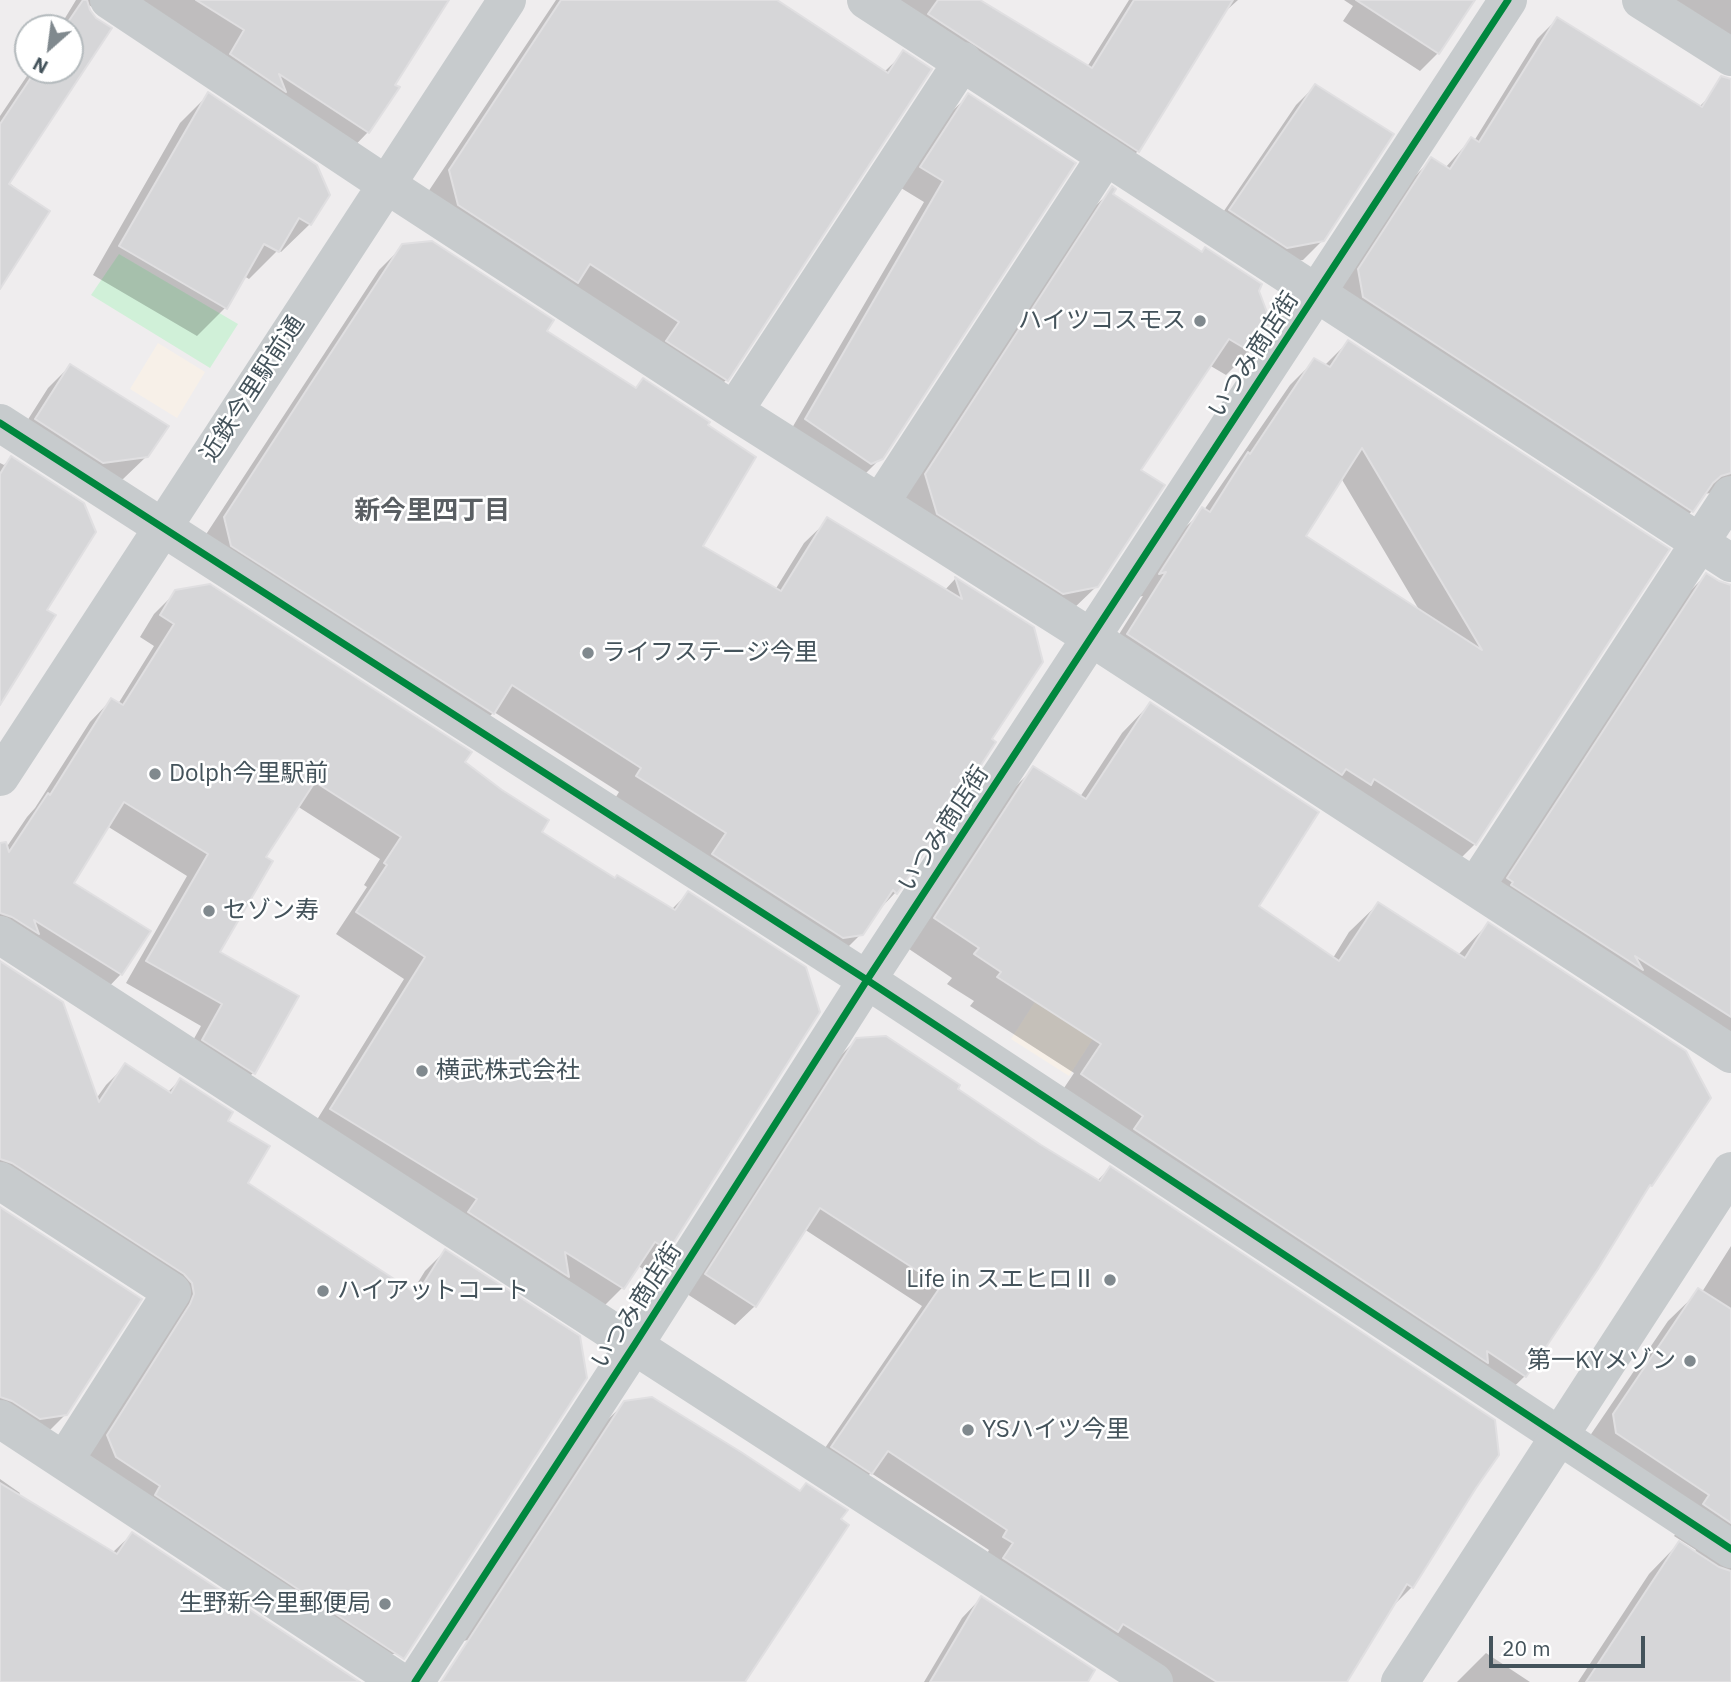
<!DOCTYPE html>
<html>
<head>
<meta charset="utf-8">
<style>
	body { margin:0 }
	#map { position:relative; width:1731px; height:1682px; overflow:hidden; background:#efedee; font-family:"IBM Plex Sans",sans-serif }
	canvas { display:block }
	.north { position:absolute; left:14px; top:14px; width:70px; height:70px; box-sizing:border-box; background:#fff; border:2px solid #b4babd; border-radius:50%; rotate:208deg; font-size:19px; font-weight:700; line-height:28px; text-align:center; color:#44535b }
	.north::after { content:''; display:block; margin:auto; width:24px; height:32px; background:#80898e; clip-path:polygon(50% 0,100% 100%,50% 72%,0 100%) }
	.scale { position:absolute; left:1489px; top:1636px; width:156px; height:32px; box-sizing:border-box; border:4px solid #44535b; border-top:0; padding-left:9px; font-size:21px; line-height:24px; white-space:nowrap; color:#44535b; -webkit-text-stroke:5px #fff; paint-order:stroke }
</style>
</head>
<body>
<div id="map">
<canvas width="1731" height="1682"></canvas>
<div class="north">N</div>
<div class="scale">20 m</div>
</div>
<script>
const g = document.querySelector('canvas').getContext('2d');
g.lineJoin = 'round';
function paint(path, color) {
  g.fillStyle = color;
  g.fill(path, 'evenodd');
}
function shape(rows) {
  const path = new Path2D();
  for (const r of rows) {
    path.moveTo(r[0], r[1]);
    for (let i = 2; i < r.length; i += 2) path.lineTo(r[i], r[i + 1]);
  }
  return path;
}
function strokePath(path, color, width, dash) {
  g.strokeStyle = color;
  g.lineWidth = width;
  g.lineCap = dash ? 'butt' : 'round';
  g.setLineDash(dash || []);
  g.stroke(path);
}
function label(font, color, halo, rows, align = 'center') {
  g.font = font + ' "IBM Plex Sans","Noto Sans JP",sans-serif';
  g.lineWidth = 5;
  g.setLineDash([]);
  g.textBaseline = 'middle';
  g.strokeStyle = halo;
  g.fillStyle = color;
  for (const [text, x, y, turn = 0] of rows) {
    g.save();
    g.translate(x, y);
    g.rotate((+turn || 0) * Math.PI / 180);
    g.textAlign = isNaN(turn) ? turn : align;
    if (halo) g.strokeText(text, 0, 0);
    g.fillText(text, 0, 0);
    g.restore();
  }
}
const commercial = shape([
	[158,343,205,372,177,418,130,389],
	[1105,893,1162,931,1069,1076,1011,1039]
]);
const green = shape([
	[119,254,238,324,210,368,91,295]
]);
const shadow = shape([
	[76,0,447,0,393,85,368,132,343,158,87,4,88,11,110,29,8,182,47,212,0,286,0,116,31,70,70,70,70,28,59,28],
	[556,0,773,0,884,72,904,53,726,380,703,403,426,195],
	[878,0,977,0,1087,67,1129,0,1238,0,1228,9,1226,8,1138,151,1120,169],
	[1344,0,1471,0,1438,53,1420,71,1343,21,1353,6],
	[1661,0,1731,0,1731,38],
	[1557,19,1699,107,1711,95,1731,108,1731,506,1712,493,1703,494,1692,511,1672,532,1339,291,1411,180,1431,160,1445,168,1471,139,1474,141,1537,39],
	[1315,86,1323,240,1303,260,1267,266,1211,230,1296,105],
	[208,95,310,224,281,252,278,250,249,279,244,276,225,308,197,336,93,275,180,123],
	[969,95,881,458,860,479,785,440,924,202,901,188,948,115],
	[1113,189,1111,195,1257,290,1250,351,1226,375,1209,365,1138,470,1097,586,1072,610,902,499,1089,212],
	[403,246,634,389,643,380,701,547,775,590,804,543,828,520,944,591,955,579,1033,628,990,740,896,892,876,913,861,934,837,958,614,800,619,792,494,712,469,737,201,542,379,270],
	[1348,342,1667,550,1475,844,1450,869,1103,660,1143,596,1137,597,1178,534,1204,510,1290,385,1314,361,1324,366],
	[1341,478,1421,613,1304,537],
	[70,366,147,456,123,479,80,486,13,443,48,388],
	[11,458,45,611,0,693,0,463,4,465],
	[1706,575,1718,583,1731,586,1731,1049,1488,899,1686,595],
	[176,592,463,763,540,832,615,880,671,910,688,893,818,1012,667,1249,646,1271,637,1265,622,1288,601,1309,310,1131,404,979,336,934,367,887,364,885,380,859,297,806,263,857,218,952,253,1073,232,1094,181,1062,201,1026,126,983,187,876,107,826,72,883,121,974,100,996,0,944,0,843,4,842,6,848,27,817,35,808,90,722,111,700,118,704,154,646,140,637,154,614],
	[1150,704,1256,907,1333,958,1349,932,1378,904,1458,955,1488,924,1651,1185,1643,1192,1525,1376,1496,1404,1054,1103,1074,1073,970,1006,974,1001,947,984,952,978,906,947,1005,797,1034,768,1080,797,1122,733],
	[0,966,96,1099,106,1085,125,1066,167,1093,180,1080,226,1121,245,1183,412,1292,425,1271,445,1251,398,1653,374,1658,88,1456,175,1315,0,1187],
	[856,1040,955,1089,1097,1181,1110,1168,1412,1587,1392,1607,1341,1682,1166,1682,985,1557,989,1550,871,1473,851,1492,812,1467,922,1306,804,1229,755,1306,735,1325,687,1294,836,1060],
	[0,1209,66,1414,46,1434,0,1425],
	[1731,1246,1731,1682,1578,1682,1649,1574,1679,1543,1694,1553,1696,1550,1674,1536,1679,1529,1583,1446,1668,1321,1699,1291,1702,1292],
	[625,1403,798,1493,806,1485,743,1682,444,1682,473,1639,463,1641,604,1423],
	[0,1479,20,1493,18,1496,112,1553,132,1534,355,1682,0,1682],
	[981,1598,1086,1682,924,1682,962,1618],
	[1486,1653,1530,1682,1457,1682]
]);
const building = shape([
	[83,0,87,0,90,10,96,18,112,28,9,184,50,211,0,289,0,124,36,70,70,70,70,28,64,28,83,0],
	[196,0,449,0,395,85,400,87,369,133,279,74,286,92,230,54,244,30,196,0],
	[561,0,777,0,888,73,903,50,932,69,728,381,666,341,679,322,590,264,578,283,458,205,449,170,561,0],
	[938,0,980,0,1092,68,1134,0,1233,0,1139,152,928,14,938,0],
	[1356,0,1475,0,1439,54,1356,0],
	[1557,17,1702,107,1721,76,1731,79,1731,473,1721,476,1713,483,1693,512,1363,297,1358,269,1431,157,1450,169,1471,137,1479,142,1557,17],
	[1315,84,1394,134,1324,241,1287,248,1229,210,1315,84],
	[208,92,317,165,330,195,311,225,299,218,279,252,264,244,227,309,119,246,208,92],
	[968,93,1076,163,883,459,871,464,805,419,943,181,920,167,968,93],
	[1112,186,1116,189,1113,194,1202,252,1205,247,1262,284,1259,291,1271,323,1251,352,1229,339,1141,470,1165,485,1098,587,1063,594,937,514,925,474,1112,186],
	[432,241,554,320,547,331,636,388,643,378,710,422,708,425,756,457,703,546,781,591,827,517,962,599,955,577,1034,627,1043,662,992,739,996,742,897,894,893,890,863,935,843,938,712,854,726,833,636,776,641,768,512,685,494,714,231,546,224,517,313,380,402,244,432,241],
	[1348,340,1670,549,1476,845,1374,779,1371,785,1346,769,1342,775,1127,634,1166,572,1159,574,1202,507,1210,512,1248,452,1250,454,1314,358,1330,367,1348,340],
	[1362,448,1482,650,1306,536,1362,448],
	[70,364,169,426,148,457,103,463,35,419,70,364],
	[11,456,84,503,96,532,47,610,56,615,0,705,0,474,11,456],
	[1706,573,1719,581,1731,585,1731,1017,1635,956,1643,970,1511,885,1513,882,1507,878,1706,573],
	[210,584,472,752,465,762,502,790,549,820,542,832,615,878,617,875,675,910,688,891,806,967,820,1012,669,1250,655,1242,624,1289,565,1252,569,1277,468,1212,477,1199,330,1109,425,957,356,912,387,865,384,863,401,837,315,782,266,857,273,861,220,952,299,996,255,1074,202,1040,222,1004,146,961,208,854,124,802,74,883,151,931,122,975,34,920,39,934,12,917,0,913,0,843,6,842,9,852,48,793,50,795,111,698,123,705,174,624,160,615,175,590,210,584],
	[1150,702,1319,812,1259,906,1339,961,1378,902,1465,958,1488,922,1686,1051,1711,1098,1652,1186,1650,1185,1598,1269,1526,1377,1487,1351,1488,1363,1134,1129,1143,1116,1081,1074,1101,1044,997,977,1001,972,974,954,979,948,934,918,1033,766,1086,799,1150,702],
	[0,961,63,1002,99,1102,125,1063,171,1093,180,1078,233,1112,228,1121,270,1146,248,1183,417,1294,445,1249,580,1336,587,1378,404,1659,155,1495,160,1486,116,1457,107,1435,190,1304,194,1294,192,1283,184,1274,12,1163,0,1159,0,961],
	[886,1036,960,1085,958,1089,1041,1145,1100,1181,1110,1166,1495,1420,1499,1455,1476,1488,1413,1588,1407,1584,1347,1682,1217,1682,1123,1624,1118,1632,1003,1558,1013,1543,1003,1537,1007,1530,888,1451,872,1474,831,1447,941,1286,820,1208,756,1307,705,1274,856,1038,886,1036],
	[0,1207,142,1299,67,1415,40,1419,12,1401,0,1397,0,1207],
	[1698,1288,1731,1309,1731,1523,1703,1504,1709,1495,1616,1433,1613,1414,1698,1288],
	[652,1397,741,1452,800,1491,806,1483,848,1510,841,1519,849,1525,745,1682,441,1682,624,1401,652,1397],
	[0,1483,117,1554,132,1532,360,1682,0,1682,0,1483],
	[1679,1541,1719,1567,1731,1571,1731,1682,1586,1682,1679,1541],
	[981,1596,1095,1670,1088,1682,930,1682,981,1596]
]);
const minor = shape([
	[109,0,387,185,734,411,1092,638,1731,1054],
	[866,0,1731,563],
	[734,411,963,61],
	[0,423,867,980,1731,1549],
	[880,503,1106,156],
	[0,777,507,0],
	[1475,887,1731,495],
	[0,935,1154,1682],
	[0,1181,172,1292,64,1461],
	[0,1419,400,1682],
	[415,1682,635,1344,867,980,1508,0]
]);
const tertiary = shape([
	[1641,0,1731,57],
	[1400,1682,1731,1171]
]);
const cycleway = shape([
	[0,423,867,980,1731,1549],
	[415,1682,635,1344,867,980,1508,0]
]);
const markers = [
	[1200,321,7,"#80898e"],
	[588,653,7,"#80898e"],
	[155,774,7,"#80898e"],
	[209,911,7,"#80898e"],
	[422,1071,7,"#80898e"],
	[1110,1280,7,"#80898e"],
	[323,1291,7,"#80898e"],
	[1690,1361,7,"#80898e"],
	[968,1430,7,"#80898e"],
	[385,1604,7,"#80898e"]
];
const poiNames = [
	["ハイツコスモス",1186,321,"right"],
	["ライフステージ今里",602,653],
	["Dolph今里駅前",169,774],
	["セゾン寿",223,911],
	["横武株式会社",436,1071],
	["Life in スエヒロⅡ",1096,1280,"right"],
	["ハイアットコート",337,1291],
	["第一KYメゾン",1676,1361,"right"],
	["YSハイツ今里",982,1430],
	["生野新今里郵便局",371,1604,"right"]
];
const streetNames = [
	["いつみ商店街",1254,355,-57],
	["近鉄今里駅前通",253,389,-57],
	["いつみ商店街",944,829,-57],
	["いつみ商店街",637,1306,-57]
];
const neighbourhoodNames = [
	["新今里四丁目",432,511]
];
paint(commercial, '#f7f0e8');
paint(green, '#d0f0d8');
paint(shadow, '#0003');
paint(building, '#d6d6d8');
strokePath(building, '#e0dfe1', 2);
strokePath(minor, '#c7cbcd', 38);
strokePath(tertiary, '#c7cbcd', 38);
strokePath(cycleway, '#00873e', 7);
for (const [x, y, r, color] of markers) {
  const dot = new Path2D();
  dot.arc(x, y, r, 0, 2 * Math.PI);
  g.fillStyle = color;
  g.fill(dot);
  strokePath(dot, '#fff', 2.5);
}
label('24px', '#44535b', '#fff', poiNames, 'left');
label('24px', '#44535b', '#fff', streetNames);
label('bold 26px', '#595e62', '#fff', neighbourhoodNames);
</script>
</body>
</html>
